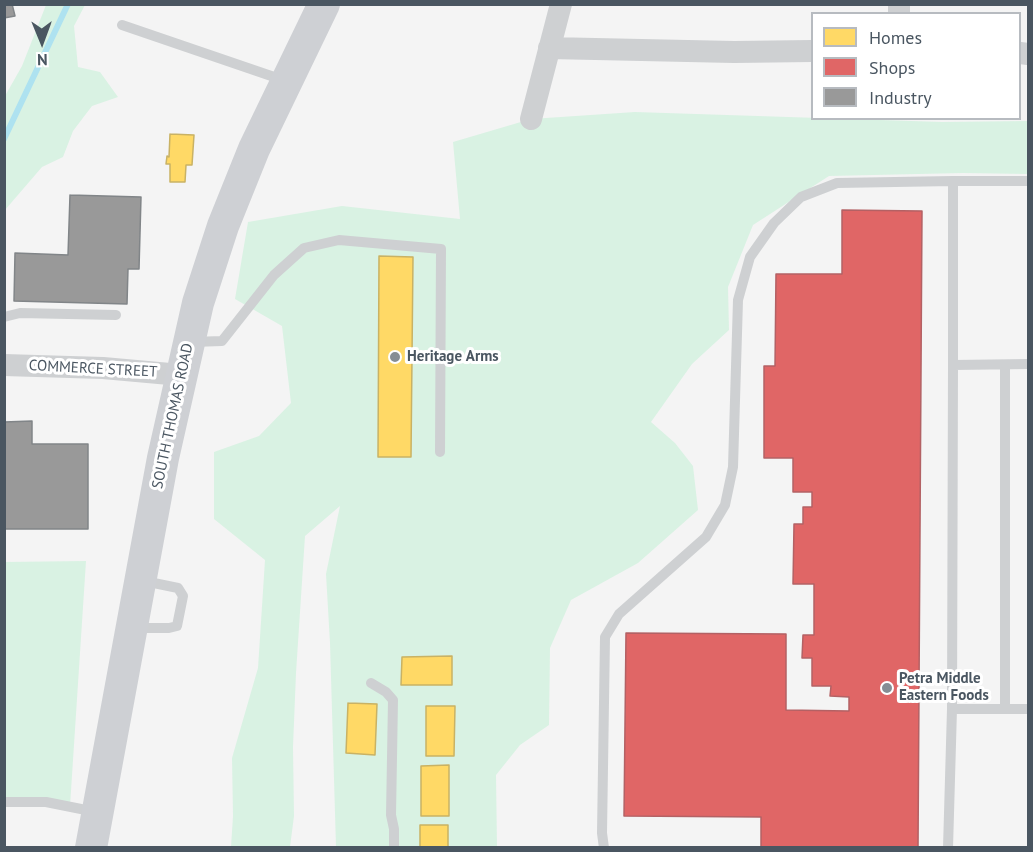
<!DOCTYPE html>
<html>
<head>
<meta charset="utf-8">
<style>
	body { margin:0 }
	#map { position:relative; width:1033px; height:852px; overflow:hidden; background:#f4f4f4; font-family:"PT Sans",sans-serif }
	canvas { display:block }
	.frame { position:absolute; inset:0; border:6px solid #4a5661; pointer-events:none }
	.legend { position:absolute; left:811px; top:12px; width:210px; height:108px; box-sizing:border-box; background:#fff; border:2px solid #b7bbc0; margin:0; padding:8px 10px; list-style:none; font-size:18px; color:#4a5661 }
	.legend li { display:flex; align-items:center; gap:12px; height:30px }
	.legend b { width:30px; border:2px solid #b7bbc0 }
	.north { position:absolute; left:12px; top:12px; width:60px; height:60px; -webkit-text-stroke:4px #fff; paint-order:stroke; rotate:179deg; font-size:16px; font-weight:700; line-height:24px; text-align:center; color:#4a5661 }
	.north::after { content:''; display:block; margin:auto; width:21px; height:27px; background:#4a5661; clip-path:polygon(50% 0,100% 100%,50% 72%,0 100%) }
</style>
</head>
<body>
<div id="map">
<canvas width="1033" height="852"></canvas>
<div class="frame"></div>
<ul class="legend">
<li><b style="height:16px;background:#ffd966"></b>Homes</li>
<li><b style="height:16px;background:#e06666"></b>Shops</li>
<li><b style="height:16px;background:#999"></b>Industry</li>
</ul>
<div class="north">N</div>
</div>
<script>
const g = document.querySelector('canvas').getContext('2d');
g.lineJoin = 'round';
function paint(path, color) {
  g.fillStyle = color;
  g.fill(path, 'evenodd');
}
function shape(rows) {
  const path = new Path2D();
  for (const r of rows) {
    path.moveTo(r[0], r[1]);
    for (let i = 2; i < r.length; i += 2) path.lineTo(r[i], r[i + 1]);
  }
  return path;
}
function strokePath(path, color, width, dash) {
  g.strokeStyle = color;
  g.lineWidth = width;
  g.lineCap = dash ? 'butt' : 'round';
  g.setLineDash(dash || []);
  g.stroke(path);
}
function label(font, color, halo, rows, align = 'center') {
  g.font = font + ' "PT Sans",sans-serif';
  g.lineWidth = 6;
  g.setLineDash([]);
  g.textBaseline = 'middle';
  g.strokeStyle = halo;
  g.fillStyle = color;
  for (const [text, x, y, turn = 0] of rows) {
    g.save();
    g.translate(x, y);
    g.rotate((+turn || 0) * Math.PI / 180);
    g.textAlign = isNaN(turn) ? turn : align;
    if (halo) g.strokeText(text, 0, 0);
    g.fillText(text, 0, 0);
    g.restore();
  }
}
const green = shape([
	[46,5,85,5,74,26,78,67,100,72,118,97,92,106,73,131,63,157,42,167,5,210,5,96,22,66],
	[635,112,942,122,1028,121,1028,174,963,173,829,176,753,225,728,287,729,330,692,364,651,422,675,443,693,466,698,510,638,563,571,600,550,648,549,725,520,745,496,775,497,847,336,847,330,643,326,574,340,506,305,536,296,673,293,747,294,816,290,847,231,847,233,816,232,758,258,668,265,560,214,519,214,452,259,436,291,403,282,326,235,299,248,222,342,206,460,219,453,142,531,119],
	[86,561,70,806,5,802,4,562]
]);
const homes = shape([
	[170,134,194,135,192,165,186,165,185,182,170,182,170,164,166,164,167,156,169,157,170,134],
	[379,256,413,257,411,457,378,457,379,256],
	[452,656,452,685,401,685,402,657,452,656],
	[348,703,377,704,375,755,346,753,348,703],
	[426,706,455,706,454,756,426,756,426,706],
	[449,765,449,816,421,816,421,766,449,765],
	[420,825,448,825,448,848,420,848,420,825]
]);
const shops = shape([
	[842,210,922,211,918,848,761,848,761,817,624,816,626,633,786,634,786,710,849,711,849,697,830,696,831,686,812,686,812,658,802,658,803,635,814,635,814,584,793,584,794,524,803,524,803,507,812,507,812,492,793,492,793,458,764,458,764,366,775,366,776,274,842,274,842,210]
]);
const industry = shape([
	[4,4,12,4,15,16,4,18,4,4],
	[70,195,141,197,139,269,128,269,127,304,14,301,15,253,68,255,70,195],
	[32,421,32,444,88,444,88,529,4,529,4,422,32,421]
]);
const stream = shape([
	[4,139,68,4]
]);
const lane = shape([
	[122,25,283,80],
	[953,181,1028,181],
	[4,317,20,313,116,315],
	[192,342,222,341,274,275,304,248,339,240,441,249,440,452],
	[1028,364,953,365,952,709,1028,709],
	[1005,365,1005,709],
	[135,628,169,628,177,626,183,596,178,588,144,581],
	[371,683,386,692,393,700,391,815,394,829,394,848],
	[4,802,46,802,96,812],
	[604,848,602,833,605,637,619,614,706,537,725,505,733,467,738,300,750,257,774,223,801,197,837,183,953,181,953,365],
	[948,848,952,709]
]);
const street = shape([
	[899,14,899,4],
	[549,48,734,52,812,51],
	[1020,53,1028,54],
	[531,119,561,4],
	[4,365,103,368,181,375]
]);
const secondary = shape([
	[91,848,163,458,198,303,223,226,254,149,324,4]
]);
const markers = [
	[395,357,6,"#868d94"],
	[887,688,6,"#868d94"]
];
const poiNames = [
	["Heritage Arms",407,357],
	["Petra Middle",899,679],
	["Eastern Foods",899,696]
];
const streetNames = [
	["COMMERCE STREET",93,369,3],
	["SOUTH THOMAS ROAD",173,416,-78]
];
paint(green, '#d9f2e3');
paint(homes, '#ffd966');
strokePath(homes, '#c9b264', 1.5);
paint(shops, '#e06666');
strokePath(shops, '#b36164', 1.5);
paint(industry, '#999');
strokePath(industry, '#818588', 1.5);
strokePath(stream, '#aee2f0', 6);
strokePath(lane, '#ced0d2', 10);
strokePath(street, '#ced0d2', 22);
strokePath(secondary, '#ced0d4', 32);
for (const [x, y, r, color] of markers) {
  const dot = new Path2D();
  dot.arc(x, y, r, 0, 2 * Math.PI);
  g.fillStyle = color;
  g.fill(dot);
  strokePath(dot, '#fff', 2);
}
label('bold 15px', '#4a5661', '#fff', poiNames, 'left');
label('15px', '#4a5661', '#fff', streetNames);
</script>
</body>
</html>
